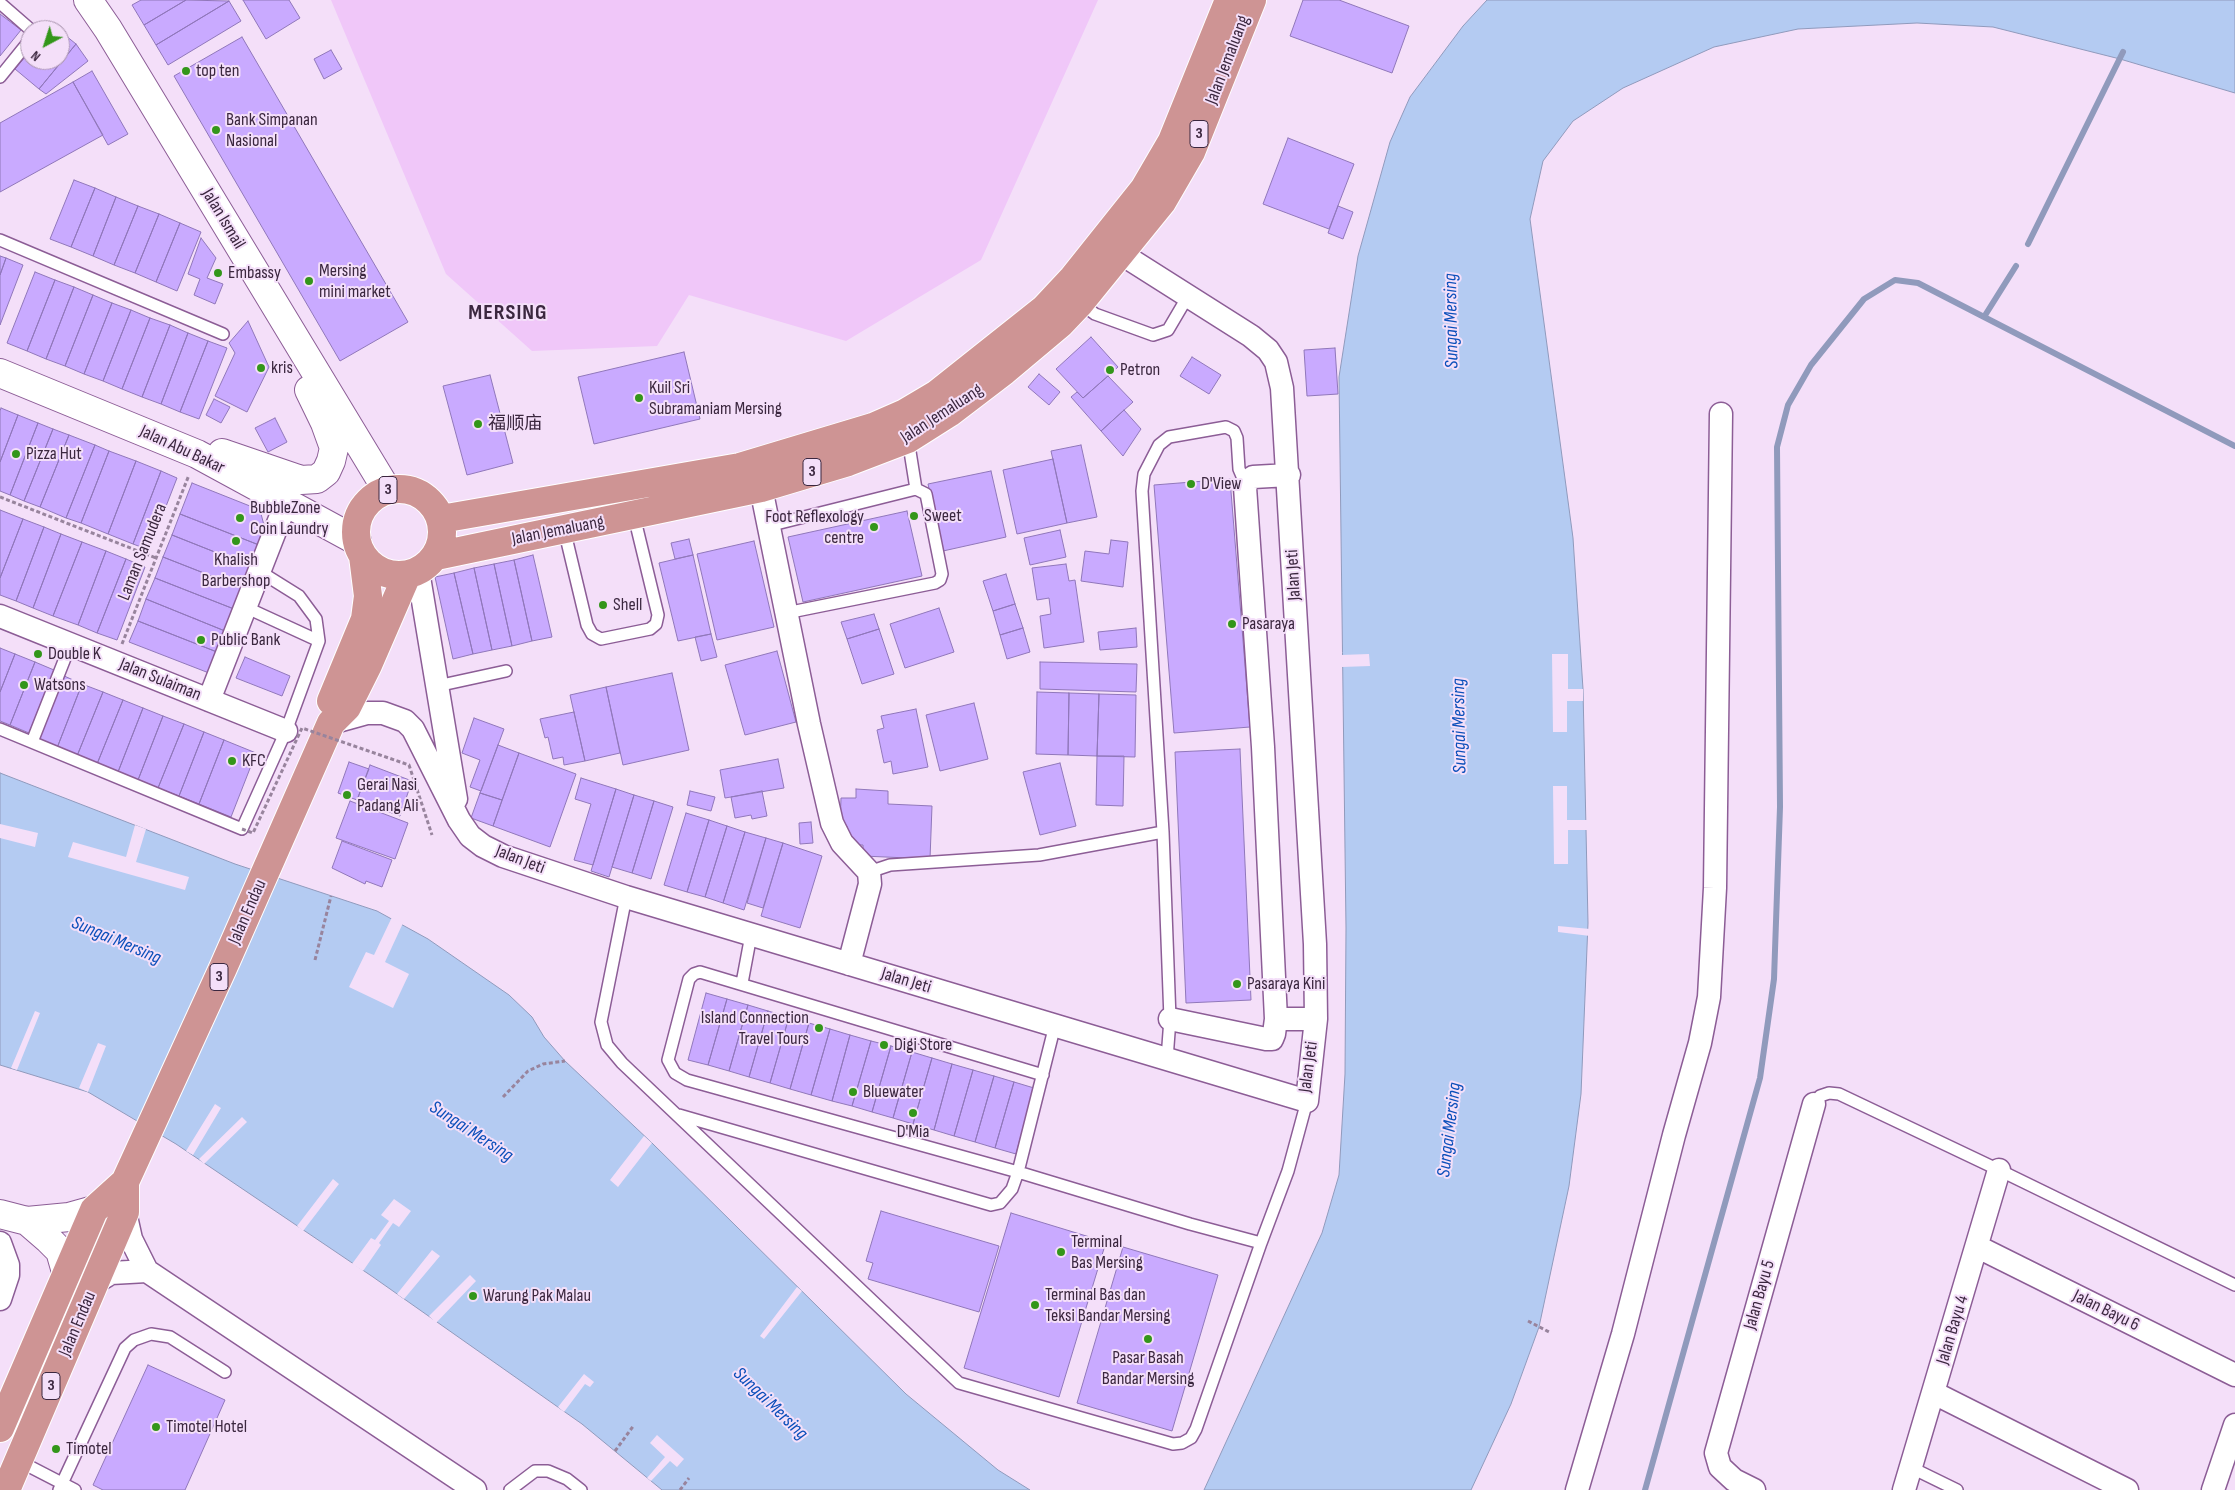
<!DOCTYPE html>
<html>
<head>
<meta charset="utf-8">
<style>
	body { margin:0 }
	#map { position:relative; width:2235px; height:1490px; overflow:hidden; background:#f4dff9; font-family:"Sofia Sans Condensed",sans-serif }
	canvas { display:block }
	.north { position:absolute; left:20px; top:20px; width:50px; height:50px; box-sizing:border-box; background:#f4dff9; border:1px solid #aa95af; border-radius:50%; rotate:220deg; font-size:14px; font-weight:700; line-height:20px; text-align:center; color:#3b273f }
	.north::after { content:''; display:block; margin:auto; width:18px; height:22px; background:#33961a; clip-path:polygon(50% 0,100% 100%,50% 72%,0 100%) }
</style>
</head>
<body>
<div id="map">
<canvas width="2235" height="1490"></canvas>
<div class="north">N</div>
</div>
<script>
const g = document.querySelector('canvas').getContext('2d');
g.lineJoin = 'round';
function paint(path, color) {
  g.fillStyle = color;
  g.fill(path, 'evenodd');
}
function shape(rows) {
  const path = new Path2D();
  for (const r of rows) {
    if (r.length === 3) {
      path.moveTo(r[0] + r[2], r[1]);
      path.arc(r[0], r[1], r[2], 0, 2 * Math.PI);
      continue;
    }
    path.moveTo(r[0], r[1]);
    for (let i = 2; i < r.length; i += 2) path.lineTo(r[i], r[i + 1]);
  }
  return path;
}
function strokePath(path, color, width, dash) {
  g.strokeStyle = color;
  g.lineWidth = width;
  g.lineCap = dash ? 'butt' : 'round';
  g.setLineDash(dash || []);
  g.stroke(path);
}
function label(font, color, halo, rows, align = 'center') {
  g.font = font + ' "Sofia Sans Condensed","Noto Sans SC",sans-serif';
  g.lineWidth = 4;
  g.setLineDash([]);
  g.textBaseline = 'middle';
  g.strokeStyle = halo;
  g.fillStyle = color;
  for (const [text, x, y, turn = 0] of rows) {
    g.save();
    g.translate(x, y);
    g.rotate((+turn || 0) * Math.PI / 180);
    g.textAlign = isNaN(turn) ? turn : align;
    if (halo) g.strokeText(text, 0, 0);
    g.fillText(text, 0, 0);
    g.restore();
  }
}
const green = shape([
	[331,0,1098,0,981,260,846,341,689,295,657,346,532,351,446,274]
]);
const water = shape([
	[1487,0,2235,0,2235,93,2120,59,1993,27,1917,23,1798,29,1714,47,1623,88,1573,121,1543,161,1530,219,1573,538,1583,689,1588,923,1581,1094,1569,1186,1539,1327,1511,1404,1471,1490,1204,1490,1322,1233,1339,1175,1345,1074,1346,928,1339,377,1358,256,1390,142,1410,97,1463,26,1487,0],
	[0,773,235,864,377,911,428,939,509,995,532,1017,544,1037,565,1061,652,1143,906,1394,998,1470,1030,1490,662,1490,582,1424,373,1277,176,1144,88,1092,0,1065,0,773]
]);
const pier = shape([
	[1369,654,1370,666,1342,667,1341,655],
	[1552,654,1568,654,1568,689,1583,689,1583,701,1567,701,1567,732,1553,732],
	[1553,786,1567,786,1567,820,1588,820,1588,830,1568,830,1568,864,1554,864],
	[0,824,38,833,35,847,0,838],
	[135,825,146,829,136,862,189,877,185,890,68,857,73,842,126,857],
	[392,917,403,923,385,962,409,974,393,1008,349,987,366,952,374,955],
	[1558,926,1590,929,1590,936,1558,932],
	[35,1011,40,1013,17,1070,11,1068],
	[98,1043,106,1046,88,1092,79,1088],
	[215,1104,221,1108,193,1155,186,1151],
	[242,1117,247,1122,204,1164,199,1159],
	[644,1136,652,1143,618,1187,610,1180],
	[333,1179,339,1184,303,1231,297,1226],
	[394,1199,411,1211,399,1227,393,1223,379,1243,381,1245,363,1271,352,1264,371,1238,375,1240,389,1221,381,1215],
	[432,1250,440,1256,404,1299,397,1294],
	[470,1275,476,1281,436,1323,429,1316],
	[797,1287,802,1291,764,1339,760,1336],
	[584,1374,594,1382,590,1387,585,1384,564,1412,558,1407],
	[657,1435,684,1459,677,1467,670,1461,651,1481,647,1478,665,1457,650,1443]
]);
const stream = shape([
	[2028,244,2123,52],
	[1984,317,2016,266],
	[1645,1490,1760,1078,1774,979,1780,807,1777,447,1788,405,1811,365,1864,299,1895,280,1918,283,2235,446]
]);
const building = shape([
	[141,0,186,0,144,25,132,5,141,0],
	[186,0,229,1,156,45,144,25,186,0],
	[243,0,289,0,300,18,266,39,243,0],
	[1303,0,1339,0,1409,26,1392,73,1290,36,1303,0],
	[229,1,241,21,168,65,156,45,229,1],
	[0,14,21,30,0,56,0,14],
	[60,31,76,44,39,89,15,69,30,51,30,60,60,60,60,31],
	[242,37,408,322,340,361,174,76,242,37],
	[76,44,88,61,46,94,39,89,76,44],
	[331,50,342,69,324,79,314,59,331,50],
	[92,71,128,134,108,145,73,82,92,71],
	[73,82,103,135,0,192,0,123,73,82],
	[1288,138,1354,164,1329,229,1263,204,1288,138],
	[74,180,95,188,71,247,50,239,74,180],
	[95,188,116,197,93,256,71,247,95,188],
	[116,197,138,206,114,265,93,256,116,197],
	[138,206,159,214,135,273,114,265,138,206],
	[1338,206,1353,212,1343,239,1328,233,1338,206],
	[159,214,180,223,156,282,135,273,159,214],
	[180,223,201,232,177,291,156,282,180,223],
	[201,238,216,258,207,278,223,284,215,304,194,295,200,279,188,274,201,238],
	[0,256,6,258,0,275,0,256],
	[6,258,23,265,0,325,0,275,6,258],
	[35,272,55,280,27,351,7,343,35,272],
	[55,280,74,287,46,359,27,351,55,280],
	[74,287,93,295,65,366,46,359,74,287],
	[93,295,112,303,84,374,65,366,93,295],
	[112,303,131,310,103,381,84,374,112,303],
	[131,310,150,318,122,389,103,381,131,310],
	[150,318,170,325,142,397,122,389,150,318],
	[248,321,269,367,247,412,215,396,235,353,229,343,248,321],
	[170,325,188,333,161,404,142,397,170,325],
	[188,333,208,341,180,412,161,404,188,333],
	[1091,337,1118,367,1083,398,1056,369,1091,337],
	[208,341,227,348,199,419,180,412,208,341],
	[1335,348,1338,394,1307,396,1304,350,1335,348],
	[684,352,700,419,594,444,578,377,684,352],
	[1192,357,1221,375,1209,394,1180,376,1192,357],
	[1039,374,1060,392,1049,405,1028,387,1039,374],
	[490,375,513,463,467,475,443,386,490,375],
	[1108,376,1133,402,1101,431,1071,397,1077,392,1083,398,1108,376],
	[214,399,230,407,221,423,206,415,214,399],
	[1,408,18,415,0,462,0,411,1,408],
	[1124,410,1141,429,1123,456,1101,431,1124,410],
	[18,415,38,423,10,495,0,491,0,462,18,415],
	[275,418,287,442,268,452,255,428,275,418],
	[38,423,53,429,24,501,10,495,38,423],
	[53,429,69,435,40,507,24,501,53,429],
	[69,435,95,445,66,518,40,507,69,435],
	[95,445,109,451,81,523,66,518,95,445],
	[1081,445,1097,517,1067,523,1051,451,1081,445],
	[109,451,136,461,108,534,81,523,109,451],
	[1053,459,1067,523,1017,534,1003,470,1053,459],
	[136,461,161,471,133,544,108,534,136,461],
	[161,471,177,478,149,550,133,544,161,471],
	[991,471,1006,537,943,551,928,484,991,471],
	[1230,479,1250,727,1174,733,1154,485,1230,479],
	[192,483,260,510,265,529,259,545,180,514,192,483],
	[0,510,23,519,0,578,0,510],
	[907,511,922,576,803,602,788,537,907,511],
	[180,514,259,545,250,566,172,535,180,514],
	[23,519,44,527,16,601,0,595,0,578,23,519],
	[44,527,61,534,33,608,16,601,44,527],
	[1060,530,1066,557,1030,565,1024,538,1060,530],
	[61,534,82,542,53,616,33,608,61,534],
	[172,535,250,566,242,588,163,557,172,535],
	[689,539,693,555,675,559,671,543,689,539],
	[1111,540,1128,542,1123,587,1081,581,1085,551,1109,554,1111,540],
	[754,541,774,627,717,640,697,554,754,541],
	[82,542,106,551,78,625,53,616,82,542],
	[106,551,126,559,97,633,78,625,106,551],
	[533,555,552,637,532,641,514,560,533,555],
	[693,555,711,634,678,641,659,563,693,555],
	[163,557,242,588,234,609,155,578,163,557],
	[126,559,145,567,117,640,97,633,126,559],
	[514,560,532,641,512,646,494,564,514,560],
	[494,564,512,646,492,650,474,568,494,564],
	[1066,564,1069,581,1075,580,1084,642,1044,648,1040,616,1051,614,1049,598,1037,600,1032,568,1066,564],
	[474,568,492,650,473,654,454,573,474,568],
	[454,573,473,654,453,659,435,577,454,573],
	[1006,574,1015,604,993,611,983,581,1006,574],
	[155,578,234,609,225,631,146,599,155,578],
	[146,599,225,631,217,652,138,621,146,599],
	[1015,604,1023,628,1000,635,993,611,1015,604],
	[939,608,954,652,905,668,890,624,939,608],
	[874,614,879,629,847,639,841,622,874,614],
	[138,621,217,652,209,673,129,642,138,621],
	[1023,628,1030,652,1007,659,1000,635,1023,628],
	[1136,628,1137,647,1100,650,1098,632,1136,628],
	[879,629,894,674,862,684,847,639,879,629],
	[711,634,717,657,701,661,695,637,711,634],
	[0,648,15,654,0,692,0,648],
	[777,651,796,722,745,735,725,665,777,651],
	[15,654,35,662,10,725,0,721,0,692,15,654],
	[245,657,290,676,282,696,236,678,245,657],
	[35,662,54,670,29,733,10,725,35,662],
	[1040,662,1137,664,1136,692,1040,689,1040,662],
	[672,673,689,750,623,765,606,687,672,673],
	[62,675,82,684,57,748,37,740,62,675],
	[82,684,103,692,77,756,57,748,82,684],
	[606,687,620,753,585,761,570,695,606,687],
	[103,692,123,700,97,764,77,756,103,692],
	[1037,692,1069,693,1068,755,1036,754,1037,692],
	[1069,693,1099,694,1097,756,1068,755,1069,693],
	[1099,694,1136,695,1135,757,1097,756,1099,694],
	[123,700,143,708,118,772,97,764,123,700],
	[974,703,988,759,940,771,926,715,974,703],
	[143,708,163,716,138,780,118,772,143,708],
	[916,709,928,767,893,774,891,761,884,763,877,730,884,728,881,716,916,709],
	[574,712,585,761,564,765,563,757,553,759,548,737,545,738,540,719,574,712],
	[163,716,184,724,158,788,138,780,163,716],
	[474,718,504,729,481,791,470,787,480,760,462,753,474,718],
	[184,724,204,732,179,796,158,788,184,724],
	[204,732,224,740,199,804,179,796,204,732],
	[224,740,256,753,231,817,199,804,224,740],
	[498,745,519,753,502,800,480,793,498,745],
	[1240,749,1251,1000,1186,1003,1175,752,1240,749],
	[519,753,576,774,550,847,493,826,519,753],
	[1097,756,1124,756,1123,806,1096,805,1097,756],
	[778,759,784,788,725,798,720,770,778,759],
	[349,762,369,769,357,800,338,793,349,762],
	[1060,763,1076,826,1040,835,1023,772,1060,763],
	[370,765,412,781,400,816,357,800,370,765],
	[581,778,616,789,593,865,574,860,591,804,575,799,581,778],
	[616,789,634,795,609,877,591,871,616,789],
	[856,789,888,791,888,804,932,806,930,859,863,856,863,845,846,845,847,826,840,826,841,798,856,798,856,789],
	[690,791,715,797,711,811,687,805,690,791],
	[762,791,767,816,752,819,751,815,735,818,731,797,762,791],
	[480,793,502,800,493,826,471,818,480,793],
	[634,795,654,801,632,873,612,867,634,795],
	[350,801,408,823,395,859,336,838,350,801],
	[654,801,673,807,651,879,632,873,654,801],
	[686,813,709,820,687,892,664,885,686,813],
	[709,820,727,826,705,897,687,892,709,820],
	[811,822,813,843,800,844,799,823,811,822],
	[727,826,745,832,723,903,705,897,727,826],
	[745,832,766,838,744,910,723,903,745,832],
	[766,838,783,843,763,908,747,903,766,838],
	[342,841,392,860,382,887,366,881,365,884,332,868,342,841],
	[783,843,822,856,800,928,761,916,783,843],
	[706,993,727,999,708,1065,688,1060,706,993],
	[727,999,748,1005,729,1071,708,1065,727,999],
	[748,1005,768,1011,749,1077,729,1071,748,1005],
	[768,1011,789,1017,770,1083,749,1077,768,1011],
	[789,1017,809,1023,790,1089,770,1083,789,1017],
	[809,1023,830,1029,811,1095,790,1089,809,1023],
	[830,1029,850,1035,832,1101,811,1095,830,1029],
	[850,1035,871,1041,852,1106,832,1101,850,1035],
	[871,1041,891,1046,872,1112,852,1106,871,1041],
	[891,1046,912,1052,893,1118,872,1112,891,1046],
	[912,1052,932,1058,913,1124,893,1118,912,1052],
	[932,1058,952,1064,934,1130,913,1124,932,1058],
	[952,1064,973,1070,954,1136,934,1130,952,1064],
	[973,1070,994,1076,975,1142,954,1136,973,1070],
	[994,1076,1014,1082,995,1148,975,1142,994,1076],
	[1014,1082,1034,1088,1016,1154,995,1148,1014,1082],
	[881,1211,999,1246,979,1312,868,1279,873,1263,866,1261,881,1211],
	[1011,1213,1106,1242,1059,1397,964,1368,1011,1213],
	[1123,1247,1218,1275,1172,1431,1077,1403,1123,1247],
	[148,1365,225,1400,185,1490,103,1490,93,1485,148,1365]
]);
const path = shape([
	[0,497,156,558],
	[122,644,189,475],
	[315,960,331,896],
	[503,1097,528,1071,543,1064,565,1061],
	[1528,1321,1551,1333],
	[615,1451,634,1425],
	[680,1490,689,1478]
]);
const service = shape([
	[0,3,31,30],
	[0,77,30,40],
	[0,240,223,334],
	[1080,303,1095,314,1153,335,1168,330,1188,296],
	[908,439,916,489],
	[768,526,916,489],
	[564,529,587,625,592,634,601,639,650,629,656,624,658,615,634,516],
	[259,571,299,596,316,619,319,641],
	[786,613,935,583,940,580,942,574,926,494,916,489],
	[437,686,506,671],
	[0,729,242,829,286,731,319,641,245,607],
	[32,742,71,643],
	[869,872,890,865,1039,855,1163,832],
	[626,897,601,1022,607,1045,622,1063,959,1383,1173,1444,1182,1443,1191,1438,1196,1429,1261,1243],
	[742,983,751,935],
	[1167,1059,1170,1019,1163,832,1142,491,1144,474,1159,445,1169,437,1226,427,1234,431,1237,438,1239,469,1242,476,1248,481],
	[1043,1075,700,972,694,974,689,979,668,1060,675,1073,687,1080,1018,1172,1190,1224,1261,1243,1288,1171,1307,1101],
	[1814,1104,1820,1096,1829,1093,1839,1094,1999,1170,2235,1285],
	[679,1115,991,1205,1000,1203,1012,1189,1018,1172,1055,1025],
	[19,1461,75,1490],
	[1912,1468,1957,1490],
	[59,1490,125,1348,134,1340,151,1334,170,1337,225,1372],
	[510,1490,535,1471,548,1471,567,1479,581,1490]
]);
const minor = shape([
	[1289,475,1253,477,1248,481,1245,487,1263,747,1276,1019,1316,1019],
	[761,488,809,724,832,823,842,843,869,872,870,884,849,964],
	[418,571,456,799],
	[0,616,286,731],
	[209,700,286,503],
	[331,723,367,713,383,713,405,721,413,729,459,820,470,836,483,846,503,856,626,897,1307,1101,1316,1019,1315,944,1282,388,1276,362,1268,350,1251,336,1120,253],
	[1170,1019,1266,1039,1272,1039,1274,1034,1276,1019],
	[125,1212,131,1239,147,1271,475,1490],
	[0,1243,8,1265,8,1275,0,1299],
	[1978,1247,2235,1375],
	[96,1282,111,1273,147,1271],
	[1934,1393,2127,1490],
	[1577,1490,1623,1334,1674,1135,1700,1043,1709,997,1715,888,1721,414],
	[1754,1490,1734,1480,1720,1467,1716,1453,1814,1104],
	[1904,1490,1999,1170],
	[2213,1490,2235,1425]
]);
const tertiary = shape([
	[88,0,108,29,387,490],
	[0,373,197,454,357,541],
	[222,453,301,480,317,479,326,472,331,461,334,448,325,423,309,390]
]);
const secondary = shape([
	[0,1214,27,1221,49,1240,60,1251,66,1272],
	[27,1221,69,1217,94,1210]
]);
const trunk = shape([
	[399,532,43],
	[441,519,740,467,873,427,905,413,937,394,1044,309,1073,278,1144,189,1172,141,1229,0],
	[436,556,761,488,848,462,908,439,949,413,1004,371,1060,324,1080,303,1162,202,1191,152,1252,0],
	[331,701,365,619,368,596,363,556],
	[0,1428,94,1210,125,1182,223,968,331,723,347,707,368,665,407,575],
	[6,1490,125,1212,125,1182]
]);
const pathBridge = shape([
	[242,829,253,833,302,728,409,765,432,835]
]);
const markers = [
	[186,71,5,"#33961a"],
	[216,130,5,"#33961a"],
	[218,273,5,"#33961a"],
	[309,281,5,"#33961a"],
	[261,368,5,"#33961a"],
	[1110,370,5,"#33961a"],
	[639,398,5,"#33961a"],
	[478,424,5,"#33961a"],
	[16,454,5,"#33961a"],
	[1191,484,5,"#33961a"],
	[914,516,5,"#33961a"],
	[240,518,5,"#33961a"],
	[874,527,5,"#33961a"],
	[236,541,5,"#33961a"],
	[603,605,5,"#33961a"],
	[1232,624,5,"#33961a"],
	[201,640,5,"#33961a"],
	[38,654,5,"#33961a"],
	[24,685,5,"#33961a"],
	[232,761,5,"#33961a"],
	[347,795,5,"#33961a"],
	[1237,984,5,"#33961a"],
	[819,1028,5,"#33961a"],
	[884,1045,5,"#33961a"],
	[853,1092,5,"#33961a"],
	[913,1113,5,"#33961a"],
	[1061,1252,5,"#33961a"],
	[473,1296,5,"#33961a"],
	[1035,1305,5,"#33961a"],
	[1148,1339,5,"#33961a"],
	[156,1427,5,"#33961a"],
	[56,1449,5,"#33961a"]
];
const shields = [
	[1199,134,18],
	[812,472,18],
	[388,490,18],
	[219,977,18],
	[51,1386,18]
];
const shieldNames = [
	["3",1199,134],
	["3",812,472],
	["3",388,490],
	["3",219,977],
	["3",51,1386]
];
const streetNames = [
	["Jalan Jemaluang",1228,60,-69],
	["Jalan Ismail",223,219,59],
	["Jalan Jemaluang",942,414,-33],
	["Jalan Abu Bakar",182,450,25],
	["Jalan Jemaluang",558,531,-11],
	["Laman Samudera",143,552,-68],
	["Jalan Jeti",1294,575,-93],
	["Jalan Sulaiman",160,680,22],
	["Jalan Jeti",520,860,21],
	["Jalan Endau",248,912,-66],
	["Jalan Jeti",906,981,17],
	["Jalan Jeti",1309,1067,-82],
	["Jalan Bayu 5",1760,1295,-74],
	["Jalan Bayu 6",2106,1311,26],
	["Jalan Endau",78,1324,-67],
	["Jalan Bayu 4",1953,1330,-73]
];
const poiNames = [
	["top ten",196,71],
	["Bank Simpanan",226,120],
	["Nasional",226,141],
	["Mersing",319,271],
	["mini market",319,292],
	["Embassy",228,273],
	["kris",271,368],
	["Petron",1120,370],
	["Kuil Sri",649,388],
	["Subramaniam Mersing",649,409],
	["福顺庙",488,424],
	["Pizza Hut",26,454],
	["D'View",1201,484],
	["BubbleZone",250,508],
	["Coin Laundry",250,529],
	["Sweet",924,516],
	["Foot Reflexology",864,517,"right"],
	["centre",864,538,"right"],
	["Khalish",236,560,"center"],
	["Barbershop",236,581,"center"],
	["Shell",613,605],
	["Pasaraya",1242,624],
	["Public Bank",211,640],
	["Double K",48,654],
	["Watsons",34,685],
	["KFC",242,761],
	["Gerai Nasi",357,785],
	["Padang Ali",357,806],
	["Pasaraya Kini",1247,984],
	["Island Connection",809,1018,"right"],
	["Travel Tours",809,1039,"right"],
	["Digi Store",894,1045],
	["Bluewater",863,1092],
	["D'Mia",913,1132,"center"],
	["Terminal",1071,1242],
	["Bas Mersing",1071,1263],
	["Terminal Bas dan",1045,1295],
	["Teksi Bandar Mersing",1045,1316],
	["Warung Pak Malau",483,1296],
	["Pasar Basah",1148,1358,"center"],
	["Bandar Mersing",1148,1379,"center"],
	["Timotel Hotel",166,1427],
	["Timotel",66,1449]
];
const waterNames = [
	["Sungai Mersing",1452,321,-91],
	["Sungai Mersing",1460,726,-91],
	["Sungai Mersing",116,941,23],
	["Sungai Mersing",1450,1130,-83],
	["Sungai Mersing",471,1132,33],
	["Sungai Mersing",770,1404,44]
];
const districtNames = [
	["MERSING",508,313]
];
paint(green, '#f0c7f9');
paint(water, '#b4cbf2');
strokePath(water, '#909abc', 1);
paint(pier, '#f4dff9');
strokePath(stream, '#909abc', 6);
paint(building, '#c9aaff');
strokePath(building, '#9077ba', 1);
strokePath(service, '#8c5d96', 14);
strokePath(minor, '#8c5d96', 25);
strokePath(tertiary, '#8c5d96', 30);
strokePath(secondary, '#8c5d96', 30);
strokePath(trunk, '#fff', 30);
strokePath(path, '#98849d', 3, [4, 2.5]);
strokePath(service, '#fff', 11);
strokePath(minor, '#fff', 22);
strokePath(tertiary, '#fff', 28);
strokePath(secondary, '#fff', 28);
strokePath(trunk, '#ce9494', 28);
strokePath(pathBridge, '#98849d', 3, [4, 2.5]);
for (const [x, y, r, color] of markers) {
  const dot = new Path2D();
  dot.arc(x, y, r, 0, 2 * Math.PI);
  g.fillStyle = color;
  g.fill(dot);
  strokePath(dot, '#f4dff9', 2);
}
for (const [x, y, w] of shields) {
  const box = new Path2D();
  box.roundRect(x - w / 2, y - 13.5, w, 27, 4);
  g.fillStyle = '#f4dff9';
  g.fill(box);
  strokePath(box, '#3b273f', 1);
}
label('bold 16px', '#3b273f', null, shieldNames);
label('18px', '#3b273f', '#f4dff9', streetNames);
label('18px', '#3b273f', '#f4dff9', poiNames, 'left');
label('italic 19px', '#0b4fba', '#f4dff9', waterNames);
g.letterSpacing = '1px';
label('bold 22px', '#3b273f', '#f4dff9', districtNames);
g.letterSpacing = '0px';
</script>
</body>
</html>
